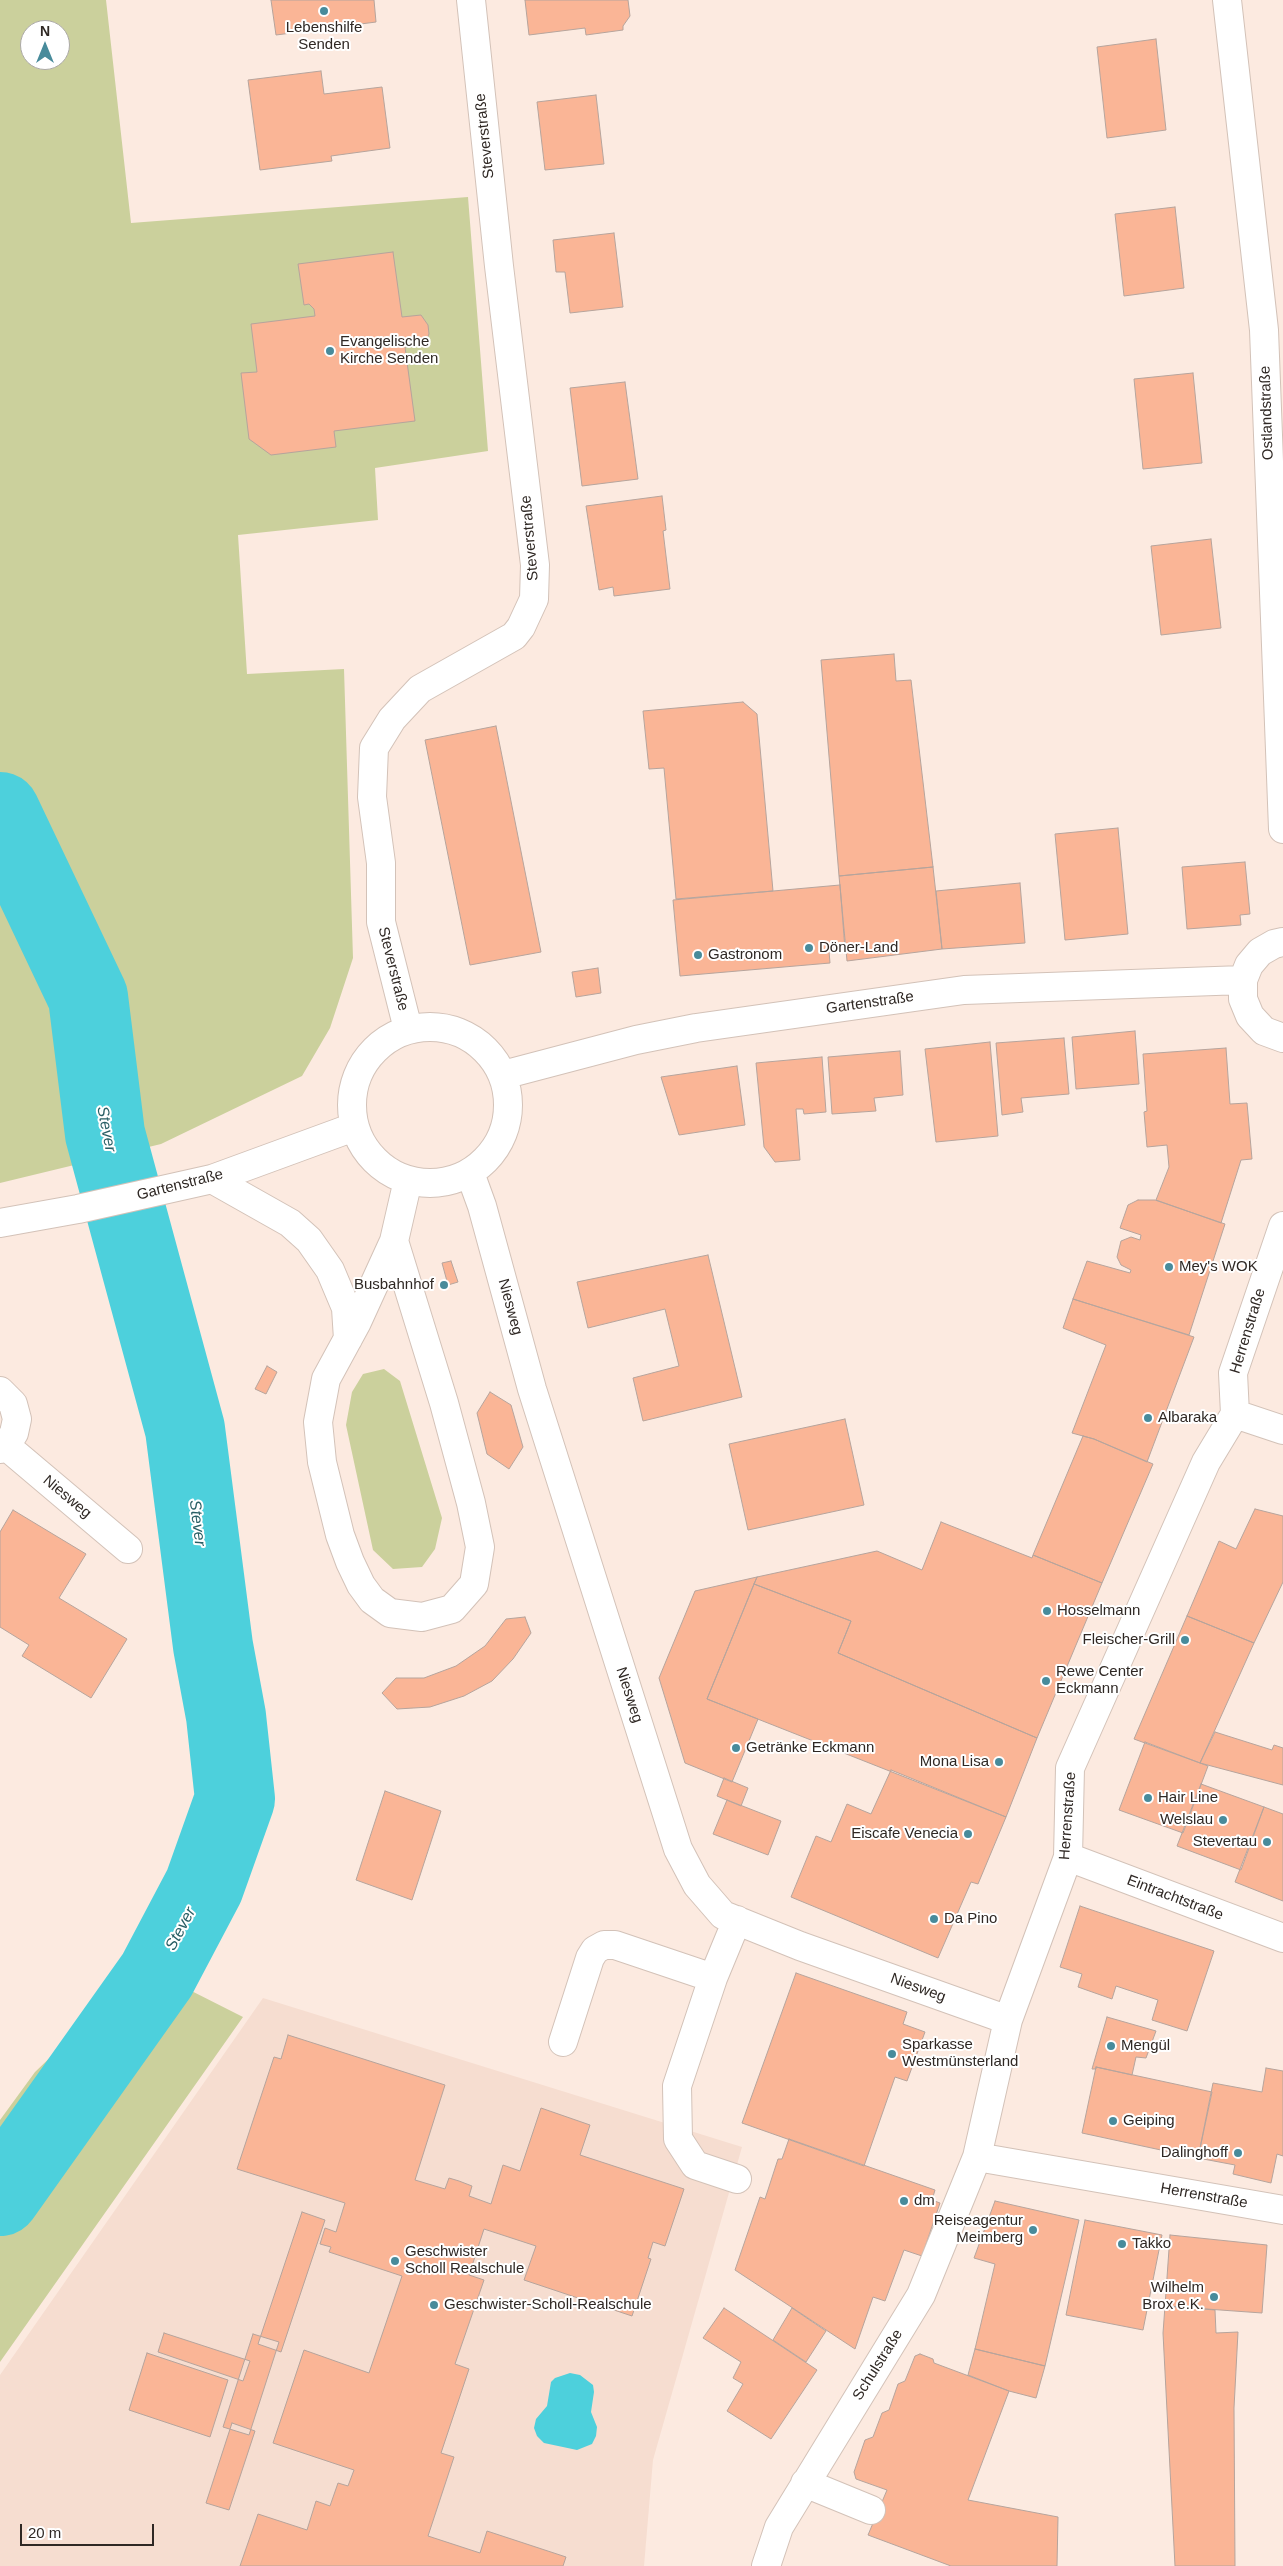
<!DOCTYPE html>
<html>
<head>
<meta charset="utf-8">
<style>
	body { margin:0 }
	#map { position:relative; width:1283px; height:2566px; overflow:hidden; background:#fceae0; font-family:Arial,sans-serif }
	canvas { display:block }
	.north { position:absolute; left:20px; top:20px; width:50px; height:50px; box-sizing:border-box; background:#fff; border:1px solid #aca9a7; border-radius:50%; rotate:0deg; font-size:14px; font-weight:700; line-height:20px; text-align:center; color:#2f2824 }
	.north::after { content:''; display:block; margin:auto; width:18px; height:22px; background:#488b9b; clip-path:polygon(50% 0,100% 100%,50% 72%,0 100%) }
	.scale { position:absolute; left:20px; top:2524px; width:134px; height:22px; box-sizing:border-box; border:2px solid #2f2824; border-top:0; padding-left:6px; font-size:15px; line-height:18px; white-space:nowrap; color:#2f2824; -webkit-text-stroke:4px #fff; paint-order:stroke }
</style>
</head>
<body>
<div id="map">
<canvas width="1283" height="2566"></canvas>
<div class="north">N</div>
<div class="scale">20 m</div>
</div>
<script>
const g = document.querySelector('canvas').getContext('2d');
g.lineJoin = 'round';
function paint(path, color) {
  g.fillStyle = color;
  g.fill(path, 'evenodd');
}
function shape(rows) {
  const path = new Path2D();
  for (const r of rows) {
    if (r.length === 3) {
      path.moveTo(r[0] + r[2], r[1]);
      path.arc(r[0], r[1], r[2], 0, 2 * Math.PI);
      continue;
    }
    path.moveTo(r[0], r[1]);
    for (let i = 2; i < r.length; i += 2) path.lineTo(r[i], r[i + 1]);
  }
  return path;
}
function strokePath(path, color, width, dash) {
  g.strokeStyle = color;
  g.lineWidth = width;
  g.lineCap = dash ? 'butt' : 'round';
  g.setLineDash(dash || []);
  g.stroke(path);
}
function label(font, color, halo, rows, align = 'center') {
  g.font = font + ' Arial,sans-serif';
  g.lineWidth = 4;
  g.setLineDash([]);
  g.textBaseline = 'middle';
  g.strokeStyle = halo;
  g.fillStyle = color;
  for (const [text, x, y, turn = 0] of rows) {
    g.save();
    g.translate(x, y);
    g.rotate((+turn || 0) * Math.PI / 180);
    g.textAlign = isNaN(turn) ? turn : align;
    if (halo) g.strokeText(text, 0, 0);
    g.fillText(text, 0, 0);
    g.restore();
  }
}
const built = shape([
	[263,1998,742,2147,653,2460,644,2566,0,2566,0,2375]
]);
const green = shape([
	[0,0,106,0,131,223,468,197,488,451,375,468,378,520,238,535,247,674,344,669,353,958,330,1028,302,1076,161,1144,0,1183],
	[30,30,60,30,60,60,30,60],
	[384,1369,400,1381,442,1518,435,1549,422,1567,393,1569,373,1550,346,1425,352,1392,363,1374],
	[144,1967,243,2017,0,2362,0,2120,35,2072]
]);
const water = shape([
	[570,2373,580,2375,593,2385,594,2392,591,2412,597,2427,596,2436,592,2444,577,2450,544,2443,537,2436,534,2428,536,2419,547,2406,551,2382,555,2378]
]);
const river = shape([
	[0,812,88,997,105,1134,185,1429,213,1646,226,1716,235,1799,204,1886,157,1975,0,2196]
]);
const building = shape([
	[271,0,374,0,376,22,276,35,271,0],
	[525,0,628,0,630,16,623,26,623,30,586,35,585,28,529,35,525,0],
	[1156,39,1166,130,1107,138,1097,47,1156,39],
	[321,71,324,94,382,87,390,148,331,156,332,161,260,170,248,80,321,71],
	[596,95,604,164,545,170,537,102,596,95],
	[1175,207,1184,288,1124,296,1115,214,1175,207],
	[614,233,623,307,570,313,565,272,556,272,553,240,614,233],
	[393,252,402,317,421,315,428,325,429,334,424,345,405,347,415,421,334,431,336,447,271,455,249,439,241,373,257,372,251,324,315,316,314,309,309,304,304,305,298,264,393,252],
	[1193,373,1202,463,1143,469,1134,379,1193,373],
	[625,382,638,479,582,486,570,388,625,382],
	[662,496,666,530,663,531,670,589,614,596,613,587,599,590,586,506,662,496],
	[1211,539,1221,628,1161,635,1151,546,1211,539],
	[894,654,896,681,911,680,933,867,839,876,821,660,894,654],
	[743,702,757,714,773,891,676,899,664,768,649,769,643,711,743,702],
	[496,726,541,952,470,965,425,740,496,726],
	[1118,828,1128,934,1065,940,1055,834,1118,828],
	[1245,862,1250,914,1240,915,1241,925,1187,929,1182,867,1245,862],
	[933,867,942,949,847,961,839,876,933,867],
	[1020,883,1025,943,942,949,936,891,1020,883],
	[840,885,845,949,829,951,830,963,680,976,673,900,840,885],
	[598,968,601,993,576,997,572,972,598,968],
	[1135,1031,1139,1084,1076,1089,1072,1037,1135,1031],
	[1064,1038,1069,1094,1021,1098,1023,1112,1002,1115,996,1043,1064,1038],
	[990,1042,998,1136,936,1142,925,1049,990,1042],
	[1226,1048,1230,1104,1247,1103,1252,1159,1241,1160,1221,1223,1156,1200,1169,1167,1167,1145,1147,1147,1144,1112,1147,1111,1143,1054,1226,1048],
	[900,1051,903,1095,874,1098,876,1111,832,1114,828,1057,900,1051],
	[822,1057,826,1112,804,1114,803,1109,796,1109,800,1160,775,1162,764,1147,756,1063,822,1057],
	[737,1066,745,1125,679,1135,661,1077,737,1066],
	[1138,1200,1155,1200,1225,1224,1189,1335,1073,1299,1087,1261,1130,1273,1131,1270,1121,1265,1117,1257,1121,1241,1131,1237,1140,1240,1141,1235,1120,1228,1128,1205,1138,1200],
	[708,1255,742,1397,643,1421,633,1378,679,1366,665,1309,588,1328,577,1282,708,1255],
	[451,1261,458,1282,448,1285,442,1263,451,1261],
	[1073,1299,1194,1337,1147,1462,1094,1439,1072,1433,1106,1345,1063,1328,1073,1299],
	[267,1366,277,1372,266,1394,255,1389,267,1366],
	[490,1392,511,1405,523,1447,509,1469,487,1454,477,1413,490,1392],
	[845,1419,864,1505,748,1530,729,1444,845,1419],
	[1083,1436,1094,1439,1153,1464,1102,1583,1033,1555,1083,1436],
	[1255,1509,1283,1516,1283,1582,1254,1643,1187,1616,1219,1541,1236,1549,1255,1509],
	[13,1510,86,1554,59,1598,127,1639,91,1698,22,1656,29,1645,0,1627,0,1532,13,1510],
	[941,1522,1032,1558,1033,1555,1102,1583,1037,1738,838,1653,851,1621,754,1584,757,1577,877,1551,922,1570,941,1522],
	[757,1577,707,1699,758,1719,732,1782,685,1763,659,1678,695,1591,757,1577],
	[754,1584,851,1621,838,1653,1037,1738,1006,1817,707,1699,754,1584],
	[1187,1616,1254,1643,1200,1763,1134,1739,1187,1616],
	[525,1617,531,1633,513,1659,492,1681,464,1696,430,1707,397,1709,382,1693,396,1678,424,1678,456,1666,485,1646,506,1619,525,1617],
	[1215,1732,1272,1750,1274,1745,1283,1748,1283,1785,1200,1763,1215,1732],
	[1145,1742,1208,1766,1183,1833,1119,1810,1145,1742],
	[891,1770,1006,1817,978,1884,971,1882,938,1958,791,1897,816,1836,831,1842,847,1804,871,1814,891,1770],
	[724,1778,748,1788,741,1806,717,1796,724,1778],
	[1201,1784,1264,1807,1241,1870,1177,1846,1201,1784],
	[385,1791,441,1811,412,1900,356,1880,385,1791],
	[727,1800,781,1821,768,1855,713,1834,727,1800],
	[1264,1807,1283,1814,1283,1901,1235,1882,1264,1807],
	[1080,1906,1214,1951,1187,2031,1152,2020,1158,2000,1116,1986,1112,1999,1078,1987,1082,1974,1060,1967,1080,1906],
	[796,1973,907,2012,903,2024,925,2032,907,2081,895,2077,864,2166,742,2123,796,1973],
	[1107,2017,1156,2031,1146,2058,1136,2057,1132,2075,1096,2067,1096,2069,1092,2069,1107,2017],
	[288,2035,445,2085,415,2180,445,2189,449,2178,459,2181,472,2186,469,2196,491,2204,503,2165,520,2171,541,2108,590,2125,580,2155,684,2189,665,2246,653,2242,648,2258,651,2259,632,2316,524,2280,536,2246,484,2229,469,2275,484,2280,455,2364,469,2369,441,2453,454,2457,428,2536,480,2553,487,2531,566,2557,563,2566,240,2566,258,2514,307,2530,316,2501,330,2506,338,2483,348,2486,354,2470,273,2443,304,2350,369,2373,402,2276,329,2252,331,2247,320,2244,325,2228,336,2232,345,2203,237,2169,274,2057,281,2059,288,2035],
	[1096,2067,1212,2092,1198,2158,1082,2133,1096,2067],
	[1266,2068,1283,2071,1283,2156,1277,2154,1271,2183,1233,2174,1235,2165,1198,2158,1213,2083,1262,2092,1266,2068],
	[789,2139,935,2190,932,2200,940,2203,922,2256,904,2250,885,2301,873,2297,855,2349,735,2270,760,2197,765,2199,778,2159,782,2159,789,2139],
	[995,2201,1079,2220,1045,2366,975,2349,995,2264,974,2258,995,2201],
	[302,2212,325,2220,281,2352,258,2344,302,2212],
	[1085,2220,1162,2235,1143,2330,1066,2315,1085,2220],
	[1170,2235,1267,2245,1262,2313,1165,2306,1170,2235],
	[1165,2306,1215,2310,1216,2333,1238,2332,1234,2408,1235,2566,1175,2566,1163,2333,1165,2306],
	[724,2308,817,2370,771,2439,727,2411,743,2384,733,2378,741,2362,703,2338,724,2308],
	[792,2308,826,2331,806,2362,773,2340,792,2308],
	[164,2333,250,2361,243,2381,158,2352,164,2333],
	[253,2334,279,2342,249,2435,223,2427,253,2334],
	[975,2349,1045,2366,1036,2398,1009,2391,968,2375,975,2349],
	[147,2353,228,2380,210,2437,129,2410,147,2353],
	[920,2354,933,2359,934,2363,1009,2391,968,2500,1058,2517,1057,2566,951,2566,868,2535,887,2490,856,2479,854,2472,865,2440,873,2437,882,2413,889,2410,898,2384,905,2381,915,2356,920,2354],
	[232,2423,255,2431,229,2510,206,2503,232,2423]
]);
const minor = shape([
	[1227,0,1264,330,1283,829],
	[1283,942,1274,944,1260,952,1249,965,1243,980,1243,999,1250,1016,1264,1031,1283,1038],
	[430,1105,78],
	[408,1029,381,922,381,863,372,797,374,748,392,719,420,689,514,636,521,627,534,599,535,565,499,266,471,0],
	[503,1075,636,1040,696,1028,964,990,1243,980],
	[470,1173,482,1206,532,1389,678,1849,697,1885,723,1915,800,1946,1008,2020],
	[212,1179,290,1223,309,1240,330,1270,346,1308,348,1339],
	[0,1223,78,1209,212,1179,354,1127],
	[394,1241,444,1403,471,1503,480,1547,474,1584,452,1609,422,1617,390,1613,372,1600,361,1585,350,1562,340,1535,322,1462,318,1422,326,1379,357,1322,394,1241,408,1180],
	[0,1391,13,1404,17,1419,14,1433,6,1446],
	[1235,1414,1283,1430],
	[0,1449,6,1446,128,1549],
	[1068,1857,1283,1938],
	[563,2042,590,1958,595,1950,604,1945,615,1945,713,1978],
	[977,2157,1283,2210],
	[737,2179,695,2165,678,2139,677,2086,713,1978,737,1920],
	[805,2483,871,2510],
	[766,2566,779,2527,921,2295,977,2157,1008,2020,1068,1857,1070,1768,1206,1462,1235,1414,1233,1373,1283,1226]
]);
const markers = [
	[324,11,5,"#488b9b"],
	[330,351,5,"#488b9b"],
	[809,948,5,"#488b9b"],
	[698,955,5,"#488b9b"],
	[1169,1267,5,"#488b9b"],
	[444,1285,5,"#488b9b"],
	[1148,1418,5,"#488b9b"],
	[1047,1611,5,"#488b9b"],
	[1185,1640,5,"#488b9b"],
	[1046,1681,5,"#488b9b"],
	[736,1748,5,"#488b9b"],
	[999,1762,5,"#488b9b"],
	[1148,1798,5,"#488b9b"],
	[1223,1820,5,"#488b9b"],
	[968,1834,5,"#488b9b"],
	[1267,1842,5,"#488b9b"],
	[934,1919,5,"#488b9b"],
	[1111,2046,5,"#488b9b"],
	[892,2054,5,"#488b9b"],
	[1113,2121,5,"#488b9b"],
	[1238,2153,5,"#488b9b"],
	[904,2201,5,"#488b9b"],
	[1033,2230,5,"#488b9b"],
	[1122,2244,5,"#488b9b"],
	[395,2261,5,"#488b9b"],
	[1214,2297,5,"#488b9b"],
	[434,2305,5,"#488b9b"]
];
const poiNames = [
	["Lebenshilfe",324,28,"center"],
	["Senden",324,45,"center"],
	["Evangelische",340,342],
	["Kirche Senden",340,359],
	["Döner-Land",819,948],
	["Gastronom",708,955],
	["Mey's WOK",1179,1267],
	["Busbahnhof",434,1285,"right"],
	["Albaraka",1158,1418],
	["Hosselmann",1057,1611],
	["Fleischer-Grill",1175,1640,"right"],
	["Rewe Center",1056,1672],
	["Eckmann",1056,1689],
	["Getränke Eckmann",746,1748],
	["Mona Lisa",989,1762,"right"],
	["Hair Line",1158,1798],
	["Welslau",1213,1820,"right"],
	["Eiscafe Venecia",958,1834,"right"],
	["Stevertau",1257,1842,"right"],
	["Da Pino",944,1919],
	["Sparkasse",902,2045],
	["Westmünsterland",902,2062],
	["Mengül",1121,2046],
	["Geiping",1123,2121],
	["Dalinghoff",1228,2153,"right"],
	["dm",914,2201],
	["Reiseagentur",1023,2221,"right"],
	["Meimberg",1023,2238,"right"],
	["Takko",1132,2244],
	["Geschwister",405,2252],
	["Scholl Realschule",405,2269],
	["Wilhelm",1204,2288,"right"],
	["Brox e.K.",1204,2305,"right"],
	["Geschwister-Scholl-Realschule",444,2305]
];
const streetNames = [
	["Steverstraße",485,136,-96],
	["Ostlandstraße",1267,413,-92],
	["Steverstraße",530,538,-95],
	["Steverstraße",393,969,76],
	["Gartenstraße",870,1003,-8],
	["Gartenstraße",180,1185,-14],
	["Niesweg",510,1307,75],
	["Herrenstraße",1248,1331,-73],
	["Niesweg",67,1497,40],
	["Niesweg",629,1695,72],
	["Herrenstraße",1068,1816,-86],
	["Eintrachtstraße",1175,1898,21],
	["Niesweg",918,1988,20],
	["Herrenstraße",1204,2196,10],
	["Schulstraße",878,2365,-58]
];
const waterNames = [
	["Stever",106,1129,79],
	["Stever",197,1523,83],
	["Stever",181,1929,-62]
];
paint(built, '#f6ddd0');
paint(green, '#cbd09c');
paint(water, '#4dd0dc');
strokePath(river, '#4dd0dc', 80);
paint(building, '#fab596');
strokePath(building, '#b6a49c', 1);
strokePath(minor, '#d3c2b8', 30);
strokePath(minor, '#fff', 28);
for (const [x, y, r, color] of markers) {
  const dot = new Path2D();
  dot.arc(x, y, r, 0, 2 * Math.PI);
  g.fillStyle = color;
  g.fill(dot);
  strokePath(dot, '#fff', 2);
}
label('15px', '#2f2824', '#fff', poiNames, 'left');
label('15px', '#2f2824', '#fff', streetNames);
label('italic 16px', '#295f65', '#fff', waterNames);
</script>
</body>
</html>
